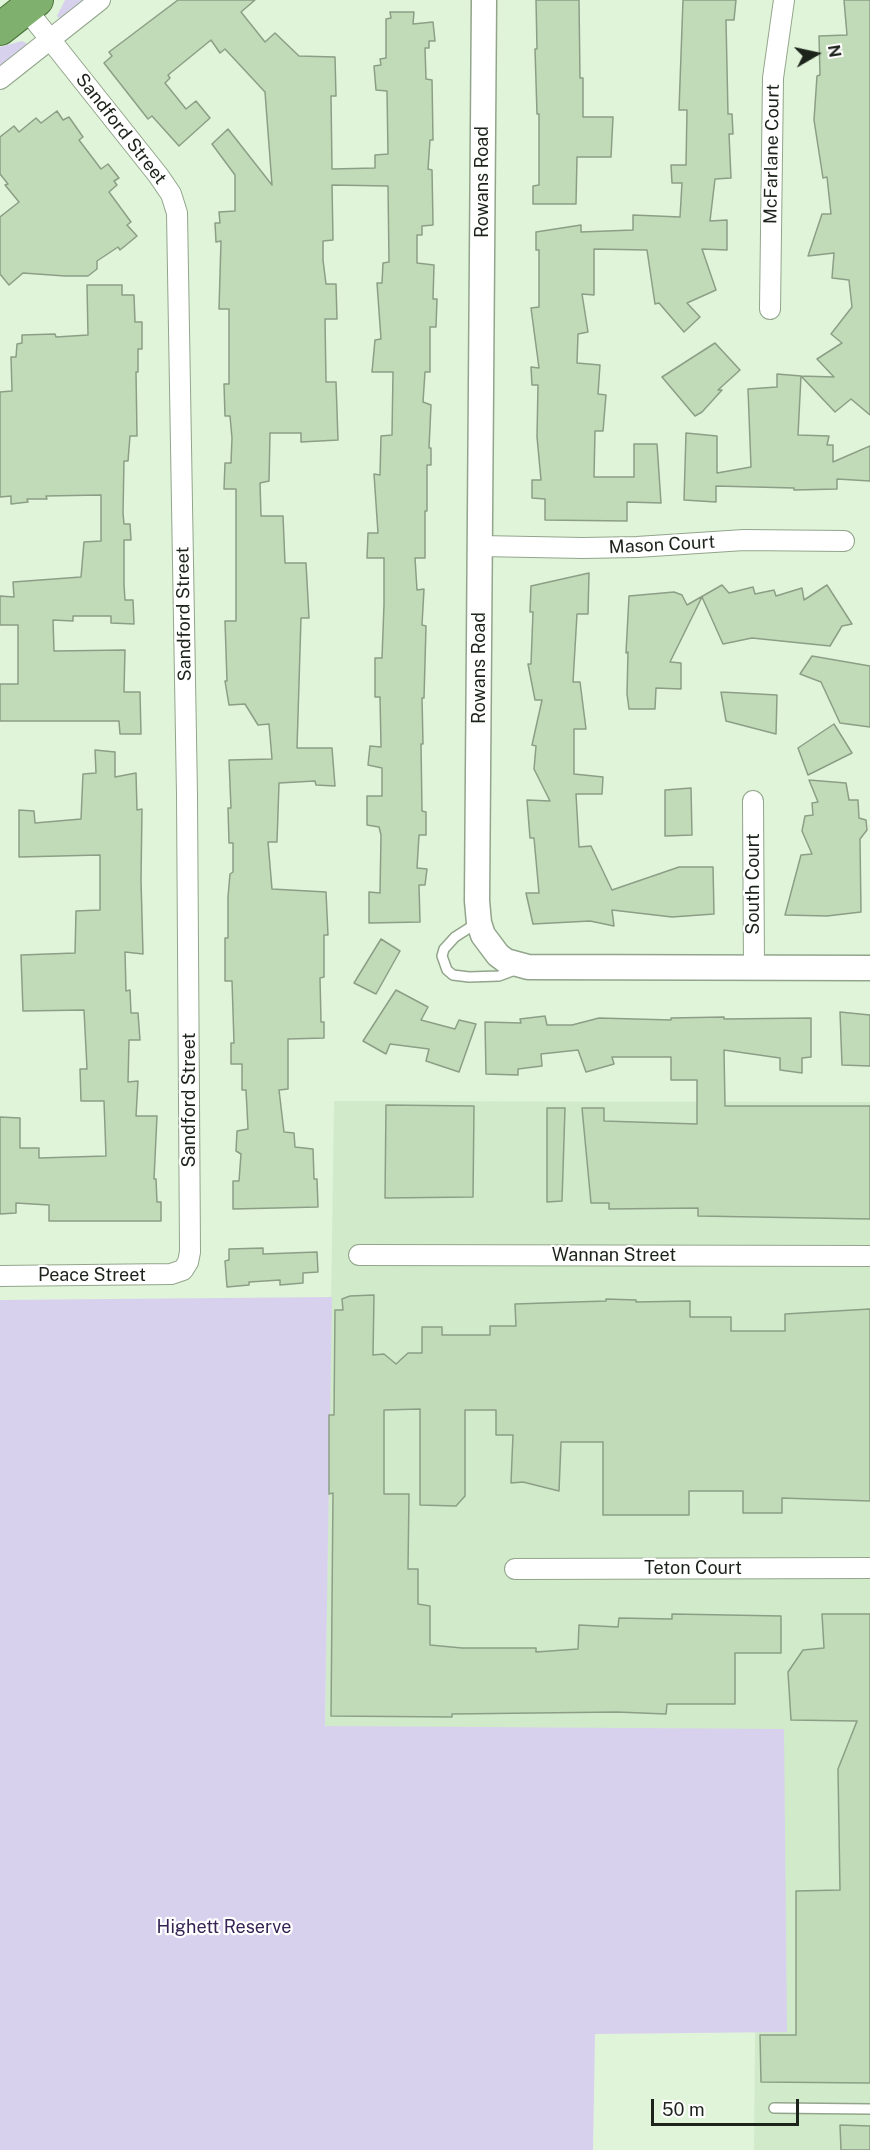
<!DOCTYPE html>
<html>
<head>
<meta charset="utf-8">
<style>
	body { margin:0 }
	#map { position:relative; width:870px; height:2150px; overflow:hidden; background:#e0f4d9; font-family:"Public Sans",sans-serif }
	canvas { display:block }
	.north { position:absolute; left:786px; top:24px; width:60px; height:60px; -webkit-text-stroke:4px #fff; paint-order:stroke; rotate:81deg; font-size:16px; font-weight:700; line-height:24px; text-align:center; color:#1c231a }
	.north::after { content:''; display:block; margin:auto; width:21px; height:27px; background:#1c231a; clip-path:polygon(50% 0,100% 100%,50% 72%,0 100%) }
	.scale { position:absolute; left:651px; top:2099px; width:148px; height:27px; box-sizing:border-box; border:3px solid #1c231a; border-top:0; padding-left:8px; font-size:18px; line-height:21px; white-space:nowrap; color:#1c231a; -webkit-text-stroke:4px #fff; paint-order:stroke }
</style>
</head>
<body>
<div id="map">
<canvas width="870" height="2150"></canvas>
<div class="north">N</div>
<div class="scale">50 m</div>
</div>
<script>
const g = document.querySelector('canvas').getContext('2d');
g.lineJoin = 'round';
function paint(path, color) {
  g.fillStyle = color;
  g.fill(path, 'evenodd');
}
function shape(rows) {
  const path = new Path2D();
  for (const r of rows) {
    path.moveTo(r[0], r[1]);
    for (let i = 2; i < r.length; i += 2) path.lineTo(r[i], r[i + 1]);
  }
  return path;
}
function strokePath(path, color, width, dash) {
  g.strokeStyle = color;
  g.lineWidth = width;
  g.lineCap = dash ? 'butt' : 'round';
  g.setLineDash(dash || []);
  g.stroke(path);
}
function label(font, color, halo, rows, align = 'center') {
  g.font = font + ' "Public Sans",sans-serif';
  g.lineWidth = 4.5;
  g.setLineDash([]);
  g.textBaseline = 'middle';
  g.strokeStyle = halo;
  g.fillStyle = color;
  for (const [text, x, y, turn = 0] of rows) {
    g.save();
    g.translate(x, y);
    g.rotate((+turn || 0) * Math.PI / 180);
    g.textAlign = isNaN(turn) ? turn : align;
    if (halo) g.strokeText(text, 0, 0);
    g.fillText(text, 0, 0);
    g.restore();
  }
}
const built = shape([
	[334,1101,870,1102,870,2150,754,2150,755,2032,787,2031,325,1727]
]);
const green = shape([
	[65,0,85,0,60,19,57,16],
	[22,41,28,44,0,66,0,47],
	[332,1297,325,1726,784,1729,787,2032,595,2034,593,2150,0,2150,0,1300]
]);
const building = shape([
	[178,0,255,0,241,12,265,42,275,33,299,56,335,57,336,96,331,96,332,169,375,168,375,155,388,154,387,91,376,90,374,66,381,65,380,59,386,58,386,19,391,18,390,12,414,12,413,24,433,22,435,41,429,41,429,48,425,48,426,79,432,80,433,140,430,140,428,169,432,170,433,225,422,226,422,235,417,235,417,263,434,265,433,299,437,299,436,327,430,327,430,372,425,372,423,402,431,405,429,448,431,448,431,465,427,465,427,511,425,511,425,558,415,558,417,590,424,589,422,625,426,626,424,698,422,698,423,744,421,744,422,811,426,812,426,835,419,835,417,868,427,869,425,885,419,885,420,922,369,923,369,892,380,893,381,835,379,827,367,825,367,796,382,796,382,768,368,765,370,746,381,747,380,697,375,697,375,658,382,658,384,605,384,558,367,558,368,533,378,533,374,474,380,475,381,436,392,435,393,372,372,372,375,340,381,339,377,283,382,283,383,263,389,262,388,186,332,185,333,240,323,241,323,260,326,284,336,284,337,319,325,319,326,382,336,382,338,440,301,442,301,433,270,433,269,481,260,483,261,516,283,516,285,563,306,563,309,618,301,618,297,748,332,748,335,786,316,785,315,781,279,783,277,842,268,842,272,889,326,892,328,935,324,935,324,977,320,978,321,1022,324,1022,324,1038,288,1039,288,1089,279,1090,284,1132,294,1133,295,1147,313,1149,314,1179,317,1179,318,1207,233,1209,233,1181,239,1181,241,1154,236,1151,237,1131,248,1129,246,1090,242,1090,242,1064,231,1064,231,1043,234,1043,232,981,225,981,225,938,228,938,228,897,230,874,233,872,233,843,229,843,228,808,231,808,229,760,272,759,269,724,258,725,245,704,229,705,225,681,227,681,225,621,236,621,236,489,224,489,225,463,231,463,232,438,230,416,225,416,224,384,229,384,229,309,219,309,221,241,216,242,215,223,220,223,219,212,235,211,235,175,212,144,228,129,272,185,265,92,225,49,220,53,211,40,168,75,170,78,165,83,186,109,196,101,210,118,179,146,152,116,148,119,104,63,112,56,109,52,178,0],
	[536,0,579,0,580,78,583,78,583,117,613,117,611,157,577,157,576,204,533,204,533,186,539,185,539,114,537,114,535,49,537,49,536,0],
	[683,0,736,0,734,20,726,20,728,114,732,114,733,134,729,134,731,178,715,179,710,221,727,220,727,250,702,249,716,290,687,303,700,317,684,332,659,303,655,304,647,250,594,249,594,295,582,294,588,332,578,334,577,363,600,365,598,394,606,395,603,431,595,431,594,477,634,477,634,444,657,444,661,503,627,502,627,521,545,520,545,499,532,498,532,480,541,480,537,437,538,385,532,385,531,367,539,368,531,308,539,307,539,250,536,250,536,232,581,225,581,232,633,230,633,215,680,217,682,183,672,183,671,165,686,165,687,110,679,110,683,0],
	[844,0,870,0,870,415,851,399,835,412,801,376,834,377,817,359,842,343,831,334,852,307,849,280,832,278,834,253,808,256,822,214,831,214,827,177,823,178,814,120,817,76,820,75,819,36,847,35,844,0],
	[57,111,63,120,69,117,83,137,79,140,101,169,108,164,119,178,114,181,117,185,109,192,131,222,127,225,137,236,120,250,118,247,97,261,97,269,88,276,65,276,23,273,9,285,0,274,0,217,19,202,5,185,8,184,0,174,0,137,14,126,19,132,36,118,41,123,57,111],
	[87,285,122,285,122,295,134,295,135,322,142,322,142,349,138,349,138,372,136,372,137,436,130,436,128,461,124,461,123,513,124,524,130,524,131,540,124,540,124,585,125,600,133,600,134,624,111,623,111,616,73,616,73,621,53,620,54,651,125,650,124,692,140,692,141,734,120,734,119,721,0,721,0,684,18,684,18,625,0,625,0,596,14,597,13,582,81,577,84,542,101,541,101,495,46,496,47,499,27,499,28,502,11,504,11,496,0,497,0,392,12,391,11,357,16,357,17,344,22,343,22,335,55,334,56,337,88,335,87,285],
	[715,343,740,370,718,390,722,390,702,412,695,416,662,377,715,343],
	[777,374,801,376,798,435,829,436,827,445,833,445,833,462,870,446,870,481,837,479,837,489,794,490,794,488,716,486,716,502,684,500,686,433,717,436,717,473,751,467,748,389,777,387,777,374],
	[589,573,588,614,577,614,573,682,580,682,586,729,574,729,574,774,603,777,602,794,576,794,579,847,591,846,612,890,679,867,713,867,714,914,672,917,612,910,614,926,590,921,533,924,526,893,539,893,534,838,530,838,527,800,550,801,534,769,536,746,532,745,542,700,535,700,528,664,531,664,533,612,530,612,531,586,589,573],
	[722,585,729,593,753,587,755,594,774,590,776,596,802,588,804,600,827,585,852,624,842,626,830,646,752,638,723,644,702,597,670,662,681,663,681,689,656,688,655,709,629,709,627,694,628,652,626,653,629,596,674,592,682,595,687,605,722,585],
	[812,656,870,666,870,727,840,723,821,682,800,674,812,656],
	[721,692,777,695,776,734,726,721,721,692],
	[834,724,852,753,808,775,798,748,834,724],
	[95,750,115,752,115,777,136,773,137,810,142,809,141,880,143,954,125,952,126,991,130,990,131,1013,138,1013,140,1040,129,1040,128,1082,138,1081,136,1116,157,1116,154,1179,156,1179,157,1202,161,1202,161,1221,49,1221,49,1205,16,1203,16,1213,0,1214,0,1117,20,1118,20,1148,39,1148,39,1158,106,1156,104,1101,81,1101,80,1069,87,1069,84,1010,23,1011,21,955,75,953,76,911,100,910,100,855,19,857,19,810,34,811,35,823,81,819,83,774,96,773,95,750],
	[809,780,846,783,849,800,858,800,859,818,866,820,867,830,860,839,861,912,827,916,785,915,801,855,812,854,802,831,805,816,813,815,812,803,818,802,809,780],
	[691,788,692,835,665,836,665,790,691,788],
	[381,939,400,951,376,994,354,983,381,939],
	[396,990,428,1007,421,1020,455,1029,459,1020,476,1024,459,1072,426,1061,429,1049,390,1044,386,1054,363,1041,396,990],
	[840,1012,870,1015,870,1066,842,1065,840,1012],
	[545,1016,547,1025,572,1025,599,1018,671,1020,671,1018,724,1017,724,1019,811,1018,811,1057,802,1058,802,1073,780,1070,780,1058,724,1050,725,1106,870,1106,870,1219,698,1216,698,1208,609,1209,609,1203,591,1203,582,1108,604,1108,604,1121,697,1124,697,1080,671,1080,671,1057,612,1057,614,1064,586,1072,578,1050,541,1054,542,1066,518,1069,518,1075,486,1074,485,1022,521,1023,520,1019,545,1016],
	[386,1105,474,1106,473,1197,385,1198,386,1105],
	[547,1108,565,1108,562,1201,547,1202,547,1108],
	[263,1248,263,1254,317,1252,318,1272,303,1273,303,1283,280,1285,280,1280,249,1282,249,1285,227,1287,225,1261,229,1260,229,1249,263,1248],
	[374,1295,373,1355,384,1354,396,1364,408,1353,422,1353,422,1327,442,1327,442,1335,490,1335,490,1326,516,1326,515,1304,606,1301,606,1299,636,1300,636,1302,690,1301,690,1317,731,1317,731,1331,785,1331,785,1314,870,1309,870,1501,782,1498,782,1513,743,1513,743,1491,689,1491,689,1515,603,1515,603,1442,561,1442,559,1491,523,1482,511,1483,513,1435,496,1435,496,1410,465,1410,465,1496,456,1506,420,1505,420,1409,384,1410,384,1494,409,1494,408,1569,418,1569,418,1604,430,1606,430,1645,462,1648,536,1648,536,1652,578,1649,579,1625,618,1627,619,1618,672,1619,672,1614,781,1616,781,1653,735,1653,735,1704,667,1704,666,1714,617,1712,452,1714,452,1717,331,1716,333,1493,329,1494,329,1415,334,1415,335,1310,343,1310,342,1299,350,1296,374,1295],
	[822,1614,870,1614,870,2083,761,2082,760,2035,796,2035,796,1891,840,1890,838,1769,857,1721,791,1720,788,1672,803,1650,824,1648,822,1614],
	[840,2125,870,2126,870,2150,841,2150,840,2125]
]);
const service = shape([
	[477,923,455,937,444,949,442,956,447,970,453,975,469,977,499,976,515,970],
	[774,2108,870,2109]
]);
const minor = shape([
	[0,79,100,0],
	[770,309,773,78,784,0],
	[480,546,583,548,637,547,744,540,844,541],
	[753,801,754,968],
	[359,1255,870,1256],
	[0,1276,171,1274,183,1270,188,1262,190,1252,187,795,177,213,171,194,158,175,26,9],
	[515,1569,870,1568]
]);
const tertiary = shape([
	[484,0,477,901,479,923,483,935,498,955,506,961,528,967,870,968]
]);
const trunk = shape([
	[0,29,37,0]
]);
const streetNames = [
	["Sandford Street",121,129,52],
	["McFarlane Court",772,154,-89],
	["Rowans Road",482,182,-90],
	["Mason Court",662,545,-3],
	["Sandford Street",184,614,-91],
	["Rowans Road",479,668,-90],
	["South Court",753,884,-90],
	["Sandford Street",189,1100,-90],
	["Wannan Street",614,1255],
	["Peace Street",92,1275],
	["Teton Court",693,1568]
];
const parkNames = [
	["Highett Reserve",224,1927]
];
paint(built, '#d1eac9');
paint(green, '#d8d1ee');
paint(building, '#c1dbb8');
strokePath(building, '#8c9f86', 1.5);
strokePath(service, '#92a58c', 12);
strokePath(minor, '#92a58c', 22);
strokePath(tertiary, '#92a58c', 27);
strokePath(trunk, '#497239', 34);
strokePath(service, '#fff', 9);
strokePath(minor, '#fff', 20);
strokePath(tertiary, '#fff', 24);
strokePath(trunk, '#80b06e', 32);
label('18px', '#1c231a', '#fff', streetNames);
label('18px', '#342353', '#fff', parkNames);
</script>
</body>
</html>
